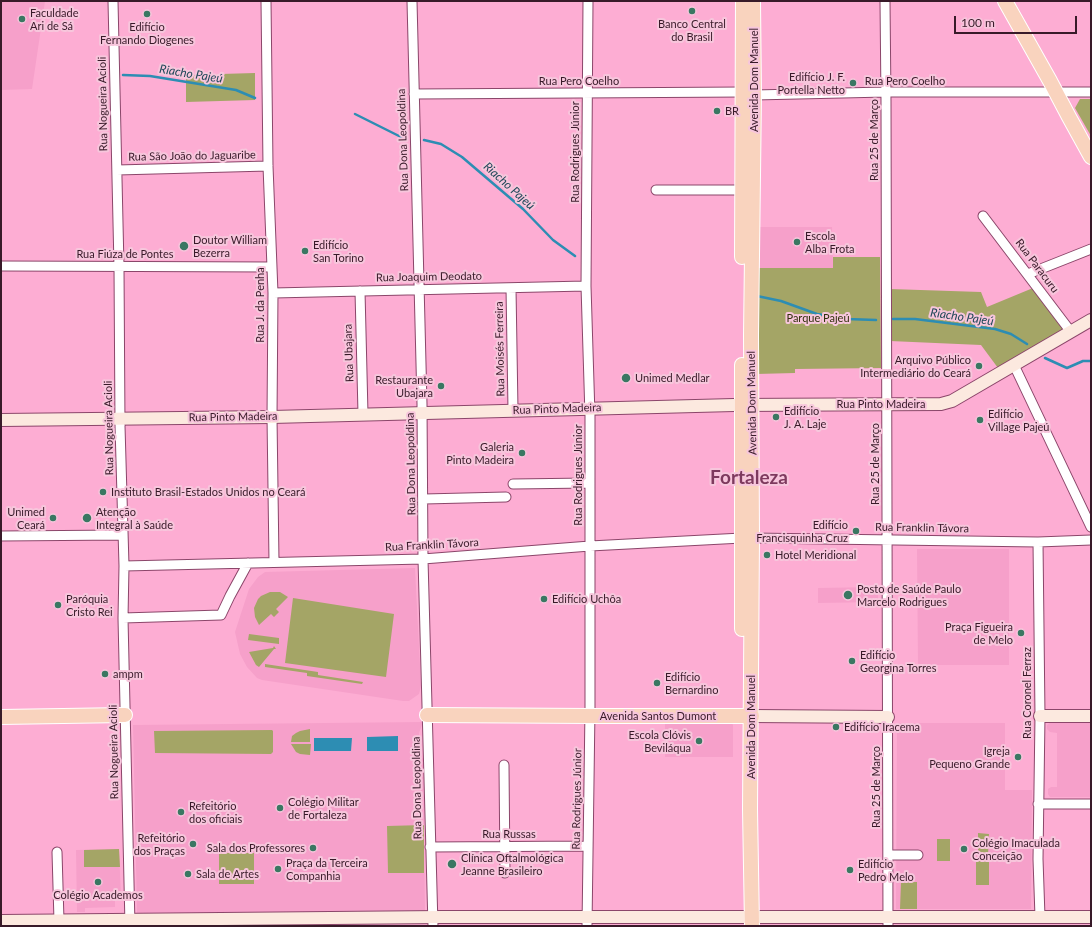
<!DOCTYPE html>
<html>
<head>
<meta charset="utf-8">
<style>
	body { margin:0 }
	#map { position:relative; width:1092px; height:927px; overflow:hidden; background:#fdadd3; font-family:Lato,sans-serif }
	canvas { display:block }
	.frame { position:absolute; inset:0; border:2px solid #381a29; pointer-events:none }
	.scale { position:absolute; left:954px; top:16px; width:123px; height:18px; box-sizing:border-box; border:2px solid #381a29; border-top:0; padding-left:5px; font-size:12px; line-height:14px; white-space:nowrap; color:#381a29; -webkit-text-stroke:3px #f7c6dc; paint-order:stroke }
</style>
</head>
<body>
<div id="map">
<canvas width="1092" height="927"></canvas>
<div class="frame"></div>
<div class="scale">100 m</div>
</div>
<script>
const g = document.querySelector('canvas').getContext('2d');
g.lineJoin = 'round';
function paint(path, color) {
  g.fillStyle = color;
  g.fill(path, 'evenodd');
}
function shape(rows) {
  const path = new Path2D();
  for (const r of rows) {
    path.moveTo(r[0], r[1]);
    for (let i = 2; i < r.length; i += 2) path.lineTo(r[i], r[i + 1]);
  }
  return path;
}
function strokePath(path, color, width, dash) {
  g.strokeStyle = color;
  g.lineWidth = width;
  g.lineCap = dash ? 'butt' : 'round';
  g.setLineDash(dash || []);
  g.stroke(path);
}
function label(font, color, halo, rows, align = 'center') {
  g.font = font + ' Lato,sans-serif';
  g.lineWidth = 4;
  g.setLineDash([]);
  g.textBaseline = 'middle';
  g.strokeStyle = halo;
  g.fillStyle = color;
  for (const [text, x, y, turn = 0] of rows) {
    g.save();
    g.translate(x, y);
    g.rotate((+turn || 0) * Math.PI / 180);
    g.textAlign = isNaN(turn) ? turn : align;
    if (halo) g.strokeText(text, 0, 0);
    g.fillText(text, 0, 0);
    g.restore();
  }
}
const built = shape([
	[1,1,45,1,32,89,1,90],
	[760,227,832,227,833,268,760,268],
	[917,549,1009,549,1009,665,918,665],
	[415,568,421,686,419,694,409,701,403,701,262,680,257,678,247,667,240,654,235,632,249,589,258,577,265,572],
	[878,587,878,602,818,603,818,588],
	[423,722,419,733,420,753,423,759,425,911,137,913,133,725],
	[665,722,731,722,733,725,733,757,665,757],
	[1051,722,1091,723,1091,797,1050,797,1048,794,1048,789,1051,787,1057,787,1057,733,1050,732,1047,729,1047,725],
	[897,723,1005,723,1005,790,1032,790,1031,909,896,909],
	[119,849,121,898,115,899,115,907,85,908,85,912,77,912,76,850]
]);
const green = shape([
	[255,73,255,100,186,102,186,75],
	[1080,99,1091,99,1091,136,1075,108],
	[833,257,880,257,881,368,795,369,795,373,756,374,756,268,833,268],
	[1033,288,1064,329,998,368,981,345,890,341,890,289,981,292,987,307],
	[270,592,280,592,288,597,276,609,279,612,274,617,271,614,259,625,255,617,254,608,258,599,261,596],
	[293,598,394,614,386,677,285,663],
	[249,634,279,638,279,644,248,640],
	[274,646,276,649,274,649,259,667,256,665,249,652,273,648],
	[265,664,318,672,318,675,363,682,362,684,307,676,307,673,265,667],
	[310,729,310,742,291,742,292,736,296,733,300,731],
	[272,730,273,731,273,752,271,754,155,753,154,731],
	[291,744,311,744,310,755,300,754,296,752],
	[424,825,424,873,388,873,387,826],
	[978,833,989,834,988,855,978,855],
	[937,839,950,839,950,861,937,861],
	[119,849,120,867,84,867,84,850],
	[219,853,254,853,254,884,219,884],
	[976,858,989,859,989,885,976,885],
	[901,882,917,882,917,909,900,909]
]);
const water = shape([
	[398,736,398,751,367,751,367,737],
	[314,738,352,738,351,751,314,751]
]);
const stream = shape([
	[123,75,150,76,236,90,255,98],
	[355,114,405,139],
	[424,140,441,144,462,157,523,209,553,240,575,256],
	[757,296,781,301,817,314,847,319,876,320],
	[893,319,915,319,995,329,1011,334,1027,344],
	[1045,358,1067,368,1083,361,1091,361]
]);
const street = shape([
	[113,1,119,267,120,426,124,566,123,618,130,926],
	[266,1,268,166,273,293,272,417,274,562],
	[412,1,422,404,423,559,433,926],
	[885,1,886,101,888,926],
	[414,94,744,92],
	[754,95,886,92,1091,92],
	[117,170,268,166],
	[656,190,742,190],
	[983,216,1071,332],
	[1,266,272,267],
	[1028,274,1091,249],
	[511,288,513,410],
	[360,291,363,414],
	[273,293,586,286],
	[1014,365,1091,527],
	[513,484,589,483],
	[424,499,506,497],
	[1,536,123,535],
	[752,538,1038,542,1091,540],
	[1038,542,1040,716,1038,859,1040,917],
	[124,566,423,559,590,546,742,538],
	[123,618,221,615,230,596,248,563],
	[504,765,505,873],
	[1038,804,1091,804],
	[430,847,588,846],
	[57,852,59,921],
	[893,855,918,855],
	[587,926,590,709,590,416,586,286,588,1]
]);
const secondary = shape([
	[1,420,272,417,734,405,941,404,952,401,1091,320],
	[752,716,888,717],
	[1040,716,1091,716],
	[1,921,441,917,1091,917]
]);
const primary = shape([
	[1005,1,1050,81,1069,117,1091,157],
	[742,257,743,1],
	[742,365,742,629],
	[427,715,590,716,752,716],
	[1,717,125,715],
	[752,926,750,809,752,538,751,335,754,95,753,1]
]);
const markers = [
	[692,11,4,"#3a7762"],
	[147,14,4,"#3a7762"],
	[22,19,4,"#3a7762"],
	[853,83,4,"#3a7762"],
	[717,111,4,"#3a7762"],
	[797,242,4,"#3a7762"],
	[184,246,5,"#3a7762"],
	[305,251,4,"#3a7762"],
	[979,366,4,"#3a7762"],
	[626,378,5,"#3a7762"],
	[441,386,4,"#3a7762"],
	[776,417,4,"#3a7762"],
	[980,420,4,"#3a7762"],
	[522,453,4,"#3a7762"],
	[103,492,4,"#3a7762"],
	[53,518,4,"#3a7762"],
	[87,518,5,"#3a7762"],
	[856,531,4,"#3a7762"],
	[767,555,4,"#3a7762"],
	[848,595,5,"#3a7762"],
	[544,599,4,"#3a7762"],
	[58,605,4,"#3a7762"],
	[1021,633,4,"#3a7762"],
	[852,661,4,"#3a7762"],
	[105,674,4,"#3a7762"],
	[657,683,4,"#3a7762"],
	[836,727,4,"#3a7762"],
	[699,741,4,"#3a7762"],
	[1018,757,4,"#3a7762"],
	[280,808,4,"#3a7762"],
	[181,812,4,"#3a7762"],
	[193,844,4,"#3a7762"],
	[313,848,4,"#3a7762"],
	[964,849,4,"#3a7762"],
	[452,864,5,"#3a7762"],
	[278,869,4,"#3a7762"],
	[850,870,4,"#3a7762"],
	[188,874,4,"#3a7762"],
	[98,882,4,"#3a7762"]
];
const poiNames = [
	["Faculdade",30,13],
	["Ari de Sá",30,26],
	["Banco Central",692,24,"center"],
	["do Brasil",692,37,"center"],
	["Edifício",147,27,"center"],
	["Fernando Diogenes",147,40,"center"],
	["Edifício J. F.",845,77,"right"],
	["Portella Netto",845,90,"right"],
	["BR",725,111],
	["Escola",805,236],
	["Alba Frota",805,249],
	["Doutor William",193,240],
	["Bezerra",193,253],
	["Edifício",313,245],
	["San Torino",313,258],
	["Arquivo Público",971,360,"right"],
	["Intermediário do Ceará",971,373,"right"],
	["Unimed Medlar",635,378],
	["Restaurante",433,380,"right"],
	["Ubajara",433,393,"right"],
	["Edifício",784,411],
	["J. A. Laje",784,424],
	["Edifício",988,414],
	["Village Pajeú",988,427],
	["Galeria",514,447,"right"],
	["Pinto Madeira",514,460,"right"],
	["Instituto Brasil-Estados Unidos no Ceará",111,492],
	["Unimed",45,512,"right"],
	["Ceará",45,525,"right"],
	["Atenção",96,512],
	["Integral à Saúde",96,525],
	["Edifício",848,525,"right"],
	["Francisquinha Cruz",848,538,"right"],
	["Hotel Meridional",775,555],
	["Posto de Saúde Paulo",857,589],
	["Marcelo Rodrigues",857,602],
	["Paróquia",66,599],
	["Cristo Rei",66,612],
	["Edifício Uchôa",552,599],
	["Praça Figueira",1013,627,"right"],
	["de Melo",1013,640,"right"],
	["Edifício",860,655],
	["Georgina Torres",860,668],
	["ampm",113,674],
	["Edifício",665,677],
	["Bernardino",665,690],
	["Edifício Iracema",844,727],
	["Escola Clóvis",691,735,"right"],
	["Beviláqua",691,748,"right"],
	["Igreja",1010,751,"right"],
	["Pequeno Grande",1010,764,"right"],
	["Colégio Militar",288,802],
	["de Fortaleza",288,815],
	["Refeitório",189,806],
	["dos oficiais",189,819],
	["Refeitório",185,838,"right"],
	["dos Praças",185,851,"right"],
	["Colégio Imaculada",972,843],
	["Conceição",972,856],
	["Sala dos Professores",305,848,"right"],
	["Clínica Oftalmológica",461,858],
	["Jeanne Brasileiro",461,871],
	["Praça da Terceira",286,863],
	["Companhia",286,876],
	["Edifício",858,864],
	["Pedro Melo",858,877],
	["Sala de Artes",196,874],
	["Colégio Academos",98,895,"center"]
];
const streetNames = [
	["Avenida Dom Manuel",754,80,-90],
	["Rua Pero Coelho",579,81],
	["Rua Pero Coelho",905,81],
	["Rua Nogueira Acioli",103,104,-91],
	["Rua Dona Leopoldina",403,140,-92],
	["Rua 25 de Março",874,140,-90],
	["Rua Rodrigues Júnior",575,152,-90],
	["Rua São João do Jaguaribe",192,156,-1],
	["Rua Fiúza de Pontes",125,254],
	["Rua Paracuru",1037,266,53],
	["Rua Joaquim Deodato",429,277,-1],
	["Rua J. da Penha",260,305,-90],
	["Rua Moisés Ferreira",500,349,-91],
	["Rua Ubajara",349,353,-92],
	["Avenida Dom Manuel",752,403,-91],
	["Rua Pinto Madeira",881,404],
	["Rua Pinto Madeira",557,409,-2],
	["Rua Pinto Madeira",233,417,-1],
	["Rua Nogueira Acioli",109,428,-91],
	["Rua Dona Leopoldina",411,464,-91],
	["Rua 25 de Março",875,464,-90],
	["Rua Rodrigues Júnior",578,475,-90],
	["Rua Franklin Távora",922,528,1],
	["Rua Franklin Távora",432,545,-3],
	["Rua Coronel Ferraz",1027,693,-90],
	["Avenida Santos Dumont",658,716],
	["Avenida Dom Manuel",751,727,-90],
	["Rua Nogueira Acioli",114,752,-91],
	["Rua 25 de Março",876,787,-90],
	["Rua Dona Leopoldina",417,788,-91],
	["Rua Rodrigues Júnior",577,799,-89],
	["Rua Russas",509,834]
];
const parkNames = [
	["Parque Pajeú",818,318]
];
const waterNames = [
	["Riacho Pajeú",191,74,9],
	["Riacho Pajeú",509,186,42],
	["Riacho Pajeú",962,317,8]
];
const townNames = [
	["Fortaleza",749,478]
];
paint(built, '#f6a0ca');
paint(green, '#a4a566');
paint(water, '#2d8db3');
strokePath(stream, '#2d8db3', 2.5);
strokePath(street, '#8b466a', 11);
strokePath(secondary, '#8b466a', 14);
strokePath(primary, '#fff', 16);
strokePath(street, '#fff', 9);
strokePath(secondary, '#fce9df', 12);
strokePath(primary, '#f9d3be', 14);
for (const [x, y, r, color] of markers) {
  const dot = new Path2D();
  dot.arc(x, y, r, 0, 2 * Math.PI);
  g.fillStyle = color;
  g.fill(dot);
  strokePath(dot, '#f7c6dc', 1.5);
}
label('11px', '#381a29', '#f7c6dc', poiNames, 'left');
label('11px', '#381a29', '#f7c6dc', streetNames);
label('11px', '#31310d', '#f7c6dc', parkNames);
label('italic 12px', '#204859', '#f7c6dc', waterNames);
label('bold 19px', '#7e3a5e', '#f7c6dc', townNames);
</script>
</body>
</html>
